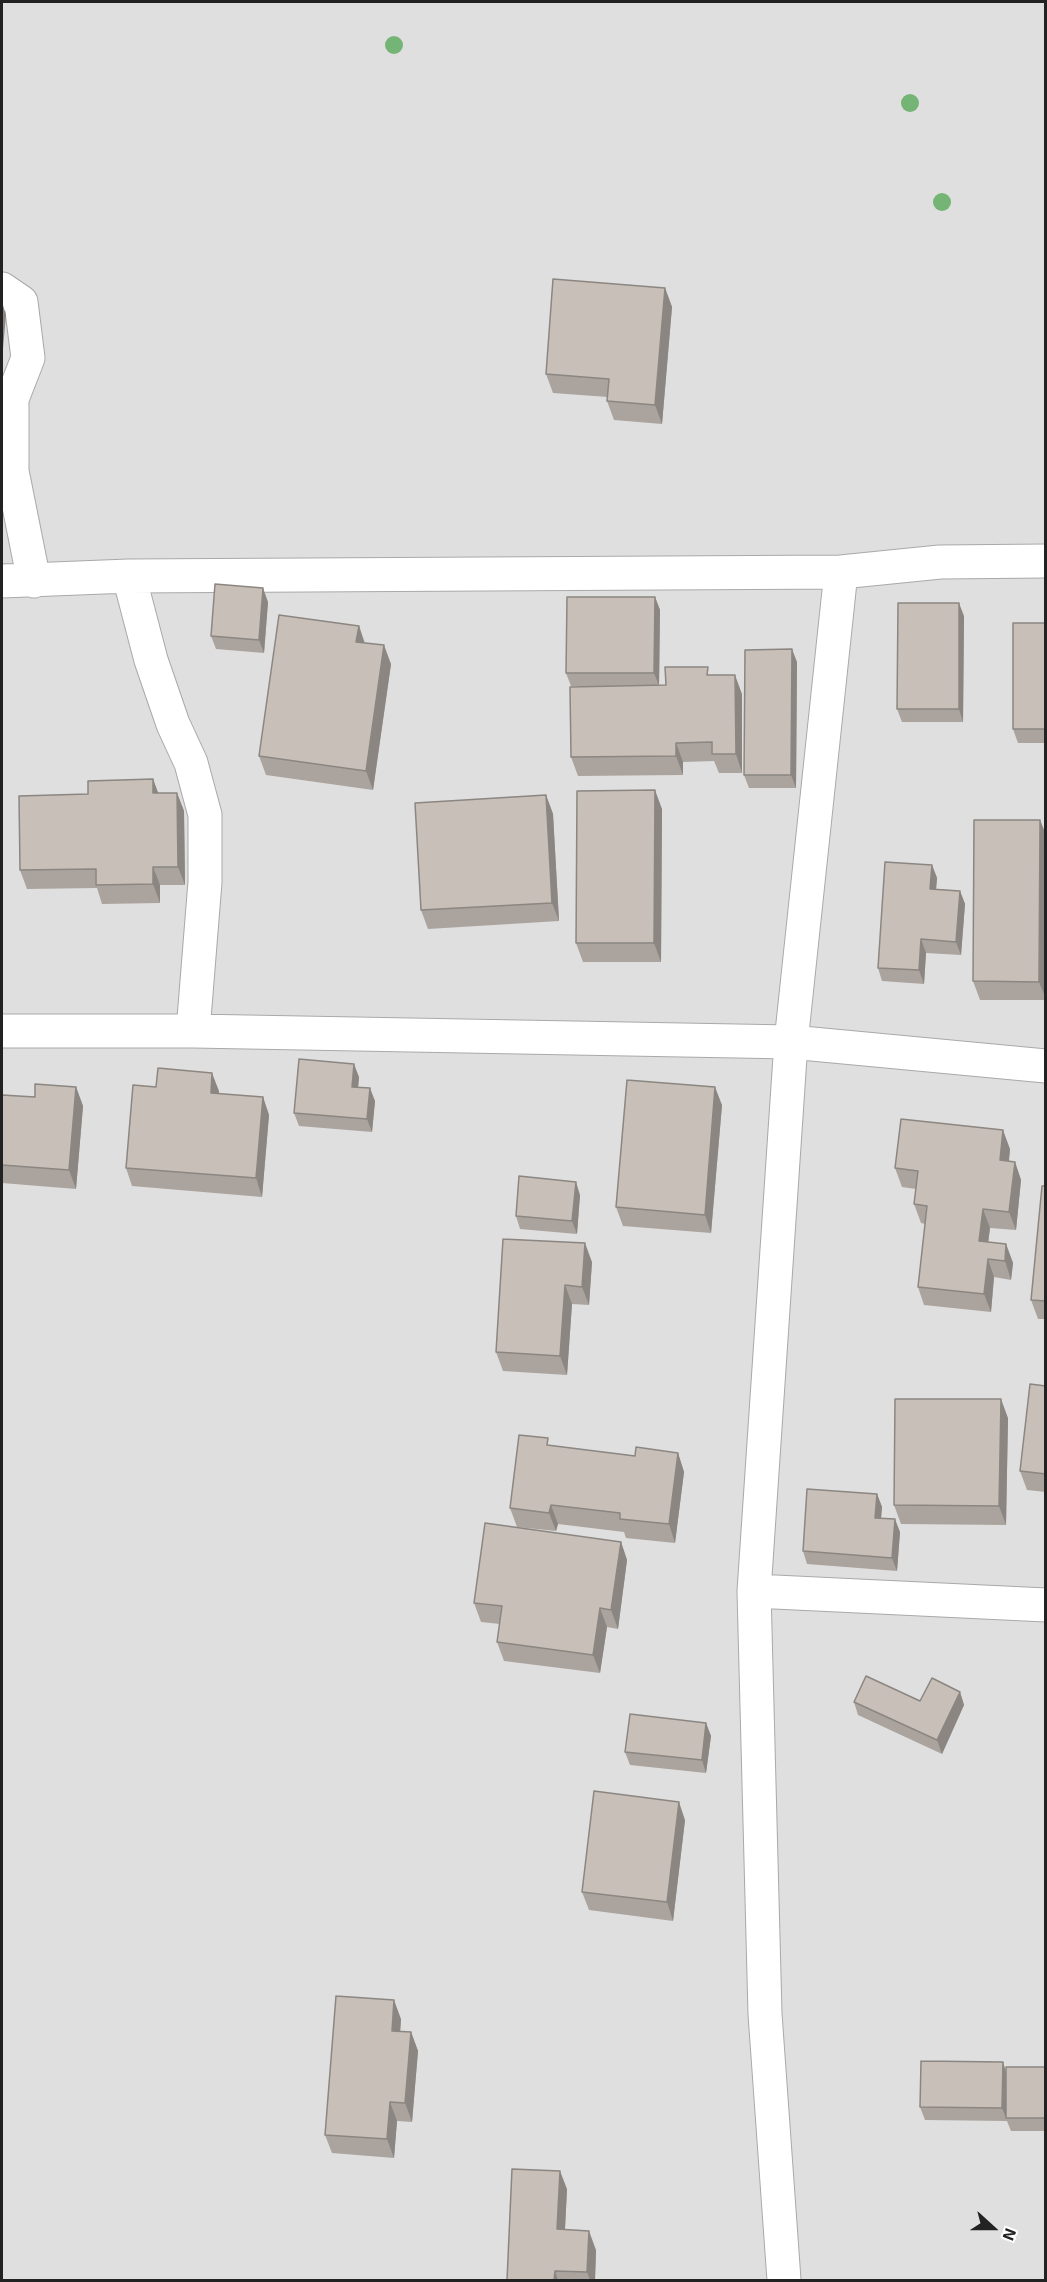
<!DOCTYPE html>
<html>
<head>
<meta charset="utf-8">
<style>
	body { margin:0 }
	#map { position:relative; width:1047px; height:2282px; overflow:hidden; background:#f2efe9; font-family:"Exo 2",sans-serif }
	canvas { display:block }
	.frame { position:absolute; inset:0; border:3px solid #222; pointer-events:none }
	.north { position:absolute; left:963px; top:2198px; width:60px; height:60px; -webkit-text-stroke:4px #fff; paint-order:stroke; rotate:111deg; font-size:16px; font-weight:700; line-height:24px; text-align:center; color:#222 }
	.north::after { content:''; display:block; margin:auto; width:21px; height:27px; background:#222; clip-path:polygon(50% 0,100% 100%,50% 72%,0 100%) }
</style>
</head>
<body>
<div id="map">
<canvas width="1047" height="2282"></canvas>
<div class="frame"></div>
<div class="north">N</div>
</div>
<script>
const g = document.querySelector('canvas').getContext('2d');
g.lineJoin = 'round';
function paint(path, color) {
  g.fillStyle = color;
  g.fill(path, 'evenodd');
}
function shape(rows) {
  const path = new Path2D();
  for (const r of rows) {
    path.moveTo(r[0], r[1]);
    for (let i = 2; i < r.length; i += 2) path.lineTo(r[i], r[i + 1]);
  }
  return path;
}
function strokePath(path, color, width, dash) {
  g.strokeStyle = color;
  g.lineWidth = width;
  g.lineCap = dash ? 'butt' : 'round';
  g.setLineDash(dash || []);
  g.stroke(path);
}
const residential = shape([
	[2,2,1045,2,1045,2280,2,2280]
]);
const street = shape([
	[2,289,21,302,28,358,12,399,12,471,34,581],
	[841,572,940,562,1046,561],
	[129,576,151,660,173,724,191,763,205,815,205,882,193,1031],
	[2,581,129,576,841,572,791,1042,754,1591,765,2014,784,2280],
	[2,1031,193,1031,791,1042,1046,1066],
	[754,1591,1046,1605]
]);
const trees = [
	[394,45],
	[910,103],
	[942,202]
];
const wall = shape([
	[665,288,672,307,662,424,614,420,607,401,608,397,553,393,546,374],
	[655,597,660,610,659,686,666,685,711,675,742,694,742,773,719,773,714,761,683,762,683,775,578,776,571,757,604,686,571,686,566,673],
	[268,602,264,653,216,649,211,636],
	[964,616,963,722,902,722,897,709],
	[1046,623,1046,743,1018,743,1013,729],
	[359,626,365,643,391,664,373,790,266,775,259,756],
	[797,662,796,788,749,788,744,775],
	[153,779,158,793,177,793,184,811,185,885,160,885,160,903,102,904,97,888,27,889,20,870,88,794],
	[546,795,553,814,559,921,428,929,421,910],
	[662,809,661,962,583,962,576,943],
	[1040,820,1046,835,1046,1000,980,1000,973,981],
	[932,865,937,878,936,889,960,891,965,904,961,955,926,953,924,984,882,981,878,968],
	[359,1077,358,1087,375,1101,372,1132,299,1126,294,1113],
	[76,1087,83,1106,76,1189,2,1183,2,1095,35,1097],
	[219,1091,218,1094,263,1097,269,1115,262,1197,132,1186,126,1168],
	[722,1105,711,1233,623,1226,616,1207],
	[1010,1149,1009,1161,1015,1162,1021,1180,1016,1230,990,1228,988,1242,1006,1244,1013,1263,1011,1280,994,1277,991,1312,924,1305,918,1287,925,1224,921,1223,914,1204,916,1189,902,1187,895,1168],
	[1046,1186,1046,1319,1038,1319,1031,1300],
	[580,1195,577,1234,520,1229,516,1216],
	[503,1239,592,1262,589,1305,572,1304,567,1375,503,1371,496,1352],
	[1046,1386,1046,1492,1027,1490,1020,1471],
	[1008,1418,1006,1525,901,1524,894,1505],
	[551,1446,635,1456,678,1453,684,1472,675,1543,626,1538,624,1532,558,1524,556,1531,517,1527,510,1508],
	[877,1494,882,1507,881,1518,900,1532,897,1571,807,1564,803,1551],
	[621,1542,627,1560,618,1629,607,1627,600,1673,504,1661,497,1642,500,1624,481,1622,474,1603],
	[960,1692,964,1705,942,1754,858,1715,854,1702,920,1701],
	[706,1723,711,1736,706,1773,630,1765,625,1752],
	[685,1820,673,1921,589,1910,582,1892],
	[401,2019,400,2031,411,2032,418,2051,412,2122,397,2121,394,2158,332,2153,325,2135],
	[1003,2062,1006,2072,1046,2067,1046,2131,1011,2131,1007,2121,925,2120,920,2107],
	[567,2189,565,2229,596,2250,595,2280,507,2280]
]);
const shadedWall = shape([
	[665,288,672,307,662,424,655,405],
	[2,302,6,315,2,360],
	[263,588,268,602,264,653,259,640],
	[655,597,660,610,659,686,654,673],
	[959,603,964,616,963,722,959,709],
	[359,626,365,645,356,642],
	[384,645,391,664,373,790,366,771],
	[792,649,797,662,796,788,791,775],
	[735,675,742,694,742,773,736,754],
	[676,743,683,762,683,775,676,756],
	[153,779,160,798,153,793],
	[655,790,662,809,661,962,654,943],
	[177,793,184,811,185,885,178,867],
	[546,795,553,814,559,921,552,903],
	[1040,820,1046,835,1046,999,1039,982],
	[932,865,937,878,935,902,930,889],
	[153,867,160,885,160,903,153,884],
	[960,891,965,904,961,955,956,942],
	[921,939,926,953,924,984,919,970],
	[354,1064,359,1077,357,1100,352,1087],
	[212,1073,219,1091,217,1112,211,1093],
	[76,1087,83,1106,76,1189,69,1170],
	[715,1087,722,1105,711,1233,705,1215],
	[370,1088,375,1101,372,1132,367,1119],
	[263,1097,269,1115,262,1197,256,1178],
	[1003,1130,1010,1149,1007,1178,1000,1160],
	[1015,1162,1021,1180,1016,1230,1009,1212],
	[576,1182,580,1195,577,1234,572,1221],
	[983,1209,990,1228,986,1260,979,1241],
	[585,1243,592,1262,589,1305,582,1287],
	[1006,1244,1013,1263,1011,1280,1005,1261],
	[988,1259,994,1277,991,1312,984,1294],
	[565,1285,572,1304,567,1375,560,1356],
	[1001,1399,1008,1418,1006,1525,999,1506],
	[678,1453,684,1472,675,1543,669,1524],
	[877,1494,882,1507,880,1531,875,1518],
	[551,1505,558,1524,556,1531,549,1513],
	[895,1519,900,1532,897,1571,892,1558],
	[621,1542,627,1560,618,1629,611,1610],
	[600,1608,607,1627,600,1673,593,1655],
	[960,1692,964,1705,942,1754,937,1740],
	[706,1723,711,1736,706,1773,702,1760],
	[679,1802,685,1820,673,1921,667,1902],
	[394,2000,401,2019,399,2050,392,2031],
	[411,2032,418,2051,412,2122,405,2103],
	[1003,2062,1007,2076,1006,2118,1002,2108],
	[390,2102,397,2121,394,2158,387,2139],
	[560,2171,567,2189,564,2248,557,2229],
	[589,2231,596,2250,595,2280,590,2280,587,2272],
	[555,2271,558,2280,554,2280]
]);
const building = shape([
	[553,279,665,288,655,405,607,401,609,379,546,374,553,279],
	[215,584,263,588,259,640,211,636,215,584],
	[567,597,655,597,654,673,566,673,567,597],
	[898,603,959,603,959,709,897,709,898,603],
	[279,615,359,626,356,642,384,645,366,771,259,756,279,615],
	[1013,623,1046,623,1046,729,1013,729,1013,623],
	[792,649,791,775,744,775,745,650,792,649],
	[665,667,708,667,707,675,735,675,736,754,712,754,712,742,676,743,676,756,571,757,570,687,666,685,665,667],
	[153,779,153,793,177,793,178,867,153,867,153,884,96,885,96,869,20,870,19,796,88,794,88,781,153,779],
	[655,790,654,943,576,943,577,791,655,790],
	[546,795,552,903,421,910,415,803,546,795],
	[974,820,1040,820,1039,982,973,981,974,820],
	[885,862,932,865,930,889,960,891,956,942,921,939,919,970,878,968,885,862],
	[299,1059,354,1064,352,1087,370,1088,367,1119,294,1113,299,1059],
	[158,1068,212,1073,211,1093,263,1097,256,1178,126,1168,133,1085,156,1087,158,1068],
	[627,1080,715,1087,705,1215,616,1207,627,1080],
	[35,1084,76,1087,69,1170,2,1165,2,1095,35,1097,35,1084],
	[901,1119,1003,1130,1000,1160,1015,1162,1009,1212,983,1209,979,1241,1006,1244,1005,1261,988,1259,984,1294,918,1287,927,1206,914,1204,918,1171,895,1168,901,1119],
	[519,1176,576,1182,572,1221,516,1216,519,1176],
	[1042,1186,1046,1186,1046,1301,1031,1300,1042,1186],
	[503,1239,585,1243,582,1287,565,1285,560,1356,496,1352,503,1239],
	[1030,1384,1046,1386,1046,1474,1020,1471,1030,1384],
	[895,1399,1001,1399,999,1506,894,1505,895,1399],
	[519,1435,548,1438,547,1445,635,1456,636,1447,678,1453,669,1524,620,1519,620,1513,551,1505,549,1513,510,1508,519,1435],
	[807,1489,877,1494,875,1518,895,1519,892,1558,803,1551,807,1489],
	[485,1523,621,1542,611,1610,600,1608,593,1655,497,1642,502,1606,474,1603,485,1523],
	[866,1676,920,1701,932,1678,960,1692,937,1740,854,1702,866,1676],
	[630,1714,706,1723,702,1760,625,1752,630,1714],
	[594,1791,679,1802,667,1902,582,1892,594,1791],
	[336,1996,394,2000,392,2031,411,2032,405,2103,390,2102,387,2139,325,2135,336,1996],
	[921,2061,1003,2062,1002,2108,920,2107,921,2061],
	[1006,2067,1046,2067,1046,2118,1006,2118,1006,2067],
	[512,2169,560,2171,557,2229,589,2231,587,2272,555,2271,554,2280,507,2280,512,2169]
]);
paint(residential, '#e0dfdf');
strokePath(street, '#a9a9a9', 35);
strokePath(street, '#fff', 33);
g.fillStyle = '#74b475';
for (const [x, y] of trees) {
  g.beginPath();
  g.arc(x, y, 9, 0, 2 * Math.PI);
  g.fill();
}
paint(wall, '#aba49e');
paint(shadedWall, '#8b8681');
paint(building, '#c7bfb8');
strokePath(building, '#8b8681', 1.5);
</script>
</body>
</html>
